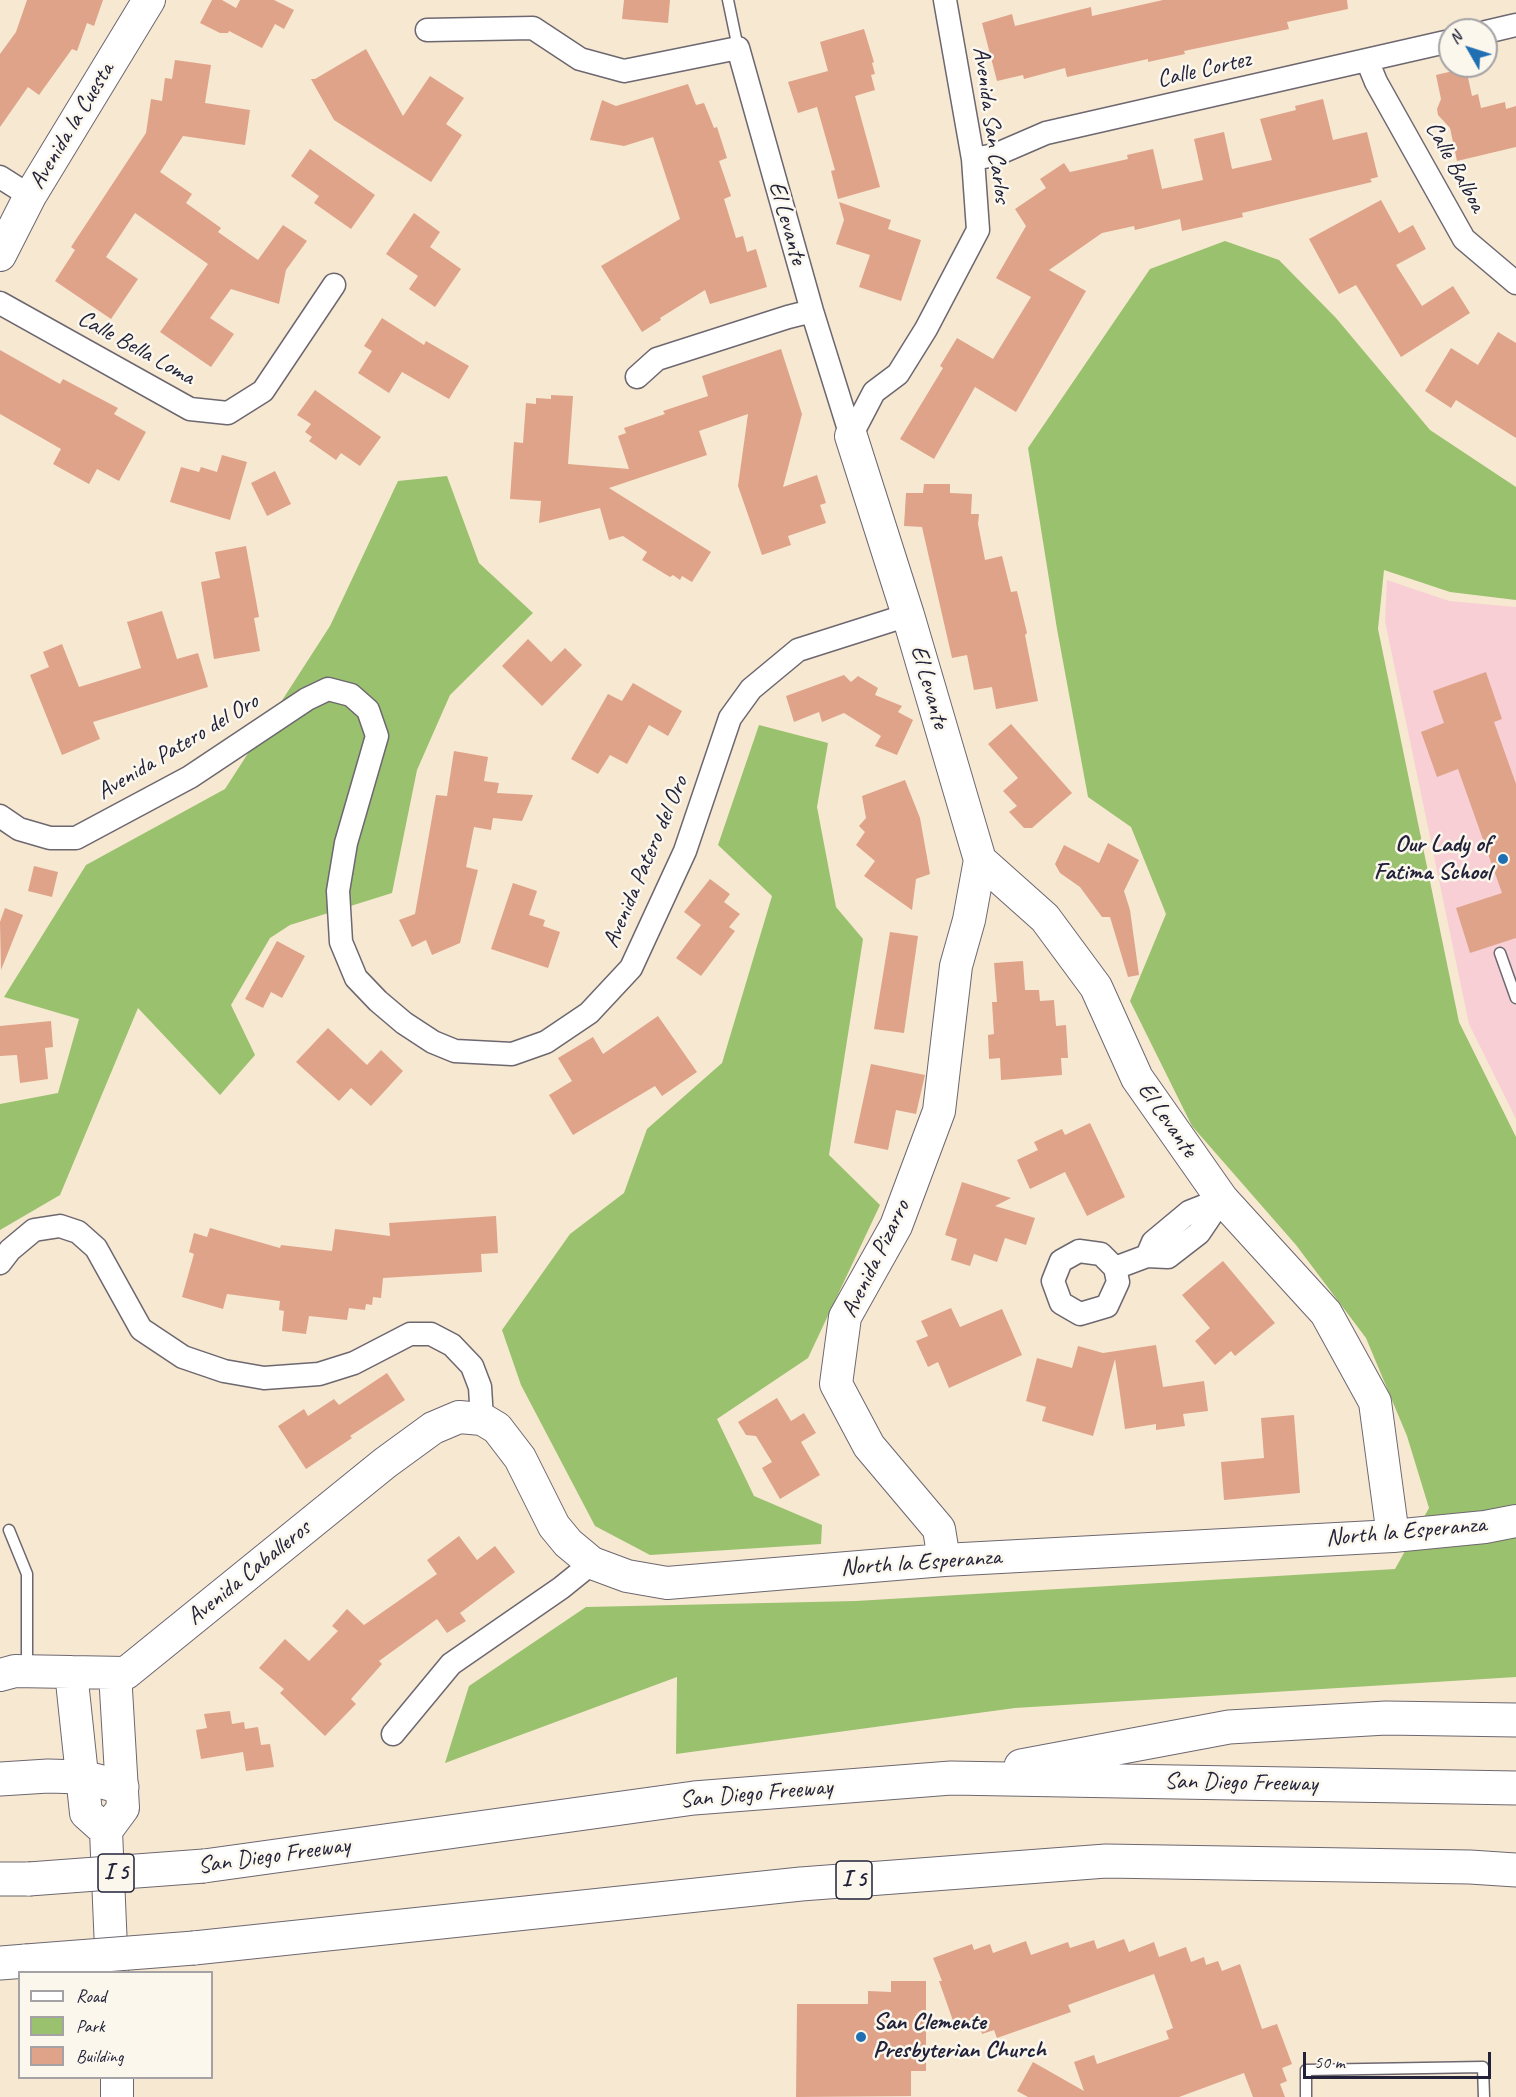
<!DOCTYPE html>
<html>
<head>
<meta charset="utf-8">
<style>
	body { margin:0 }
	#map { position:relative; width:1516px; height:2097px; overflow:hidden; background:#f7e8d2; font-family:Caveat,sans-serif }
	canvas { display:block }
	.legend { position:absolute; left:18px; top:1971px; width:195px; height:108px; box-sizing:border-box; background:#fbf7ec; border:2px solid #a4a2a5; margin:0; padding:8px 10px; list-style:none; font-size:18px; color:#22223b }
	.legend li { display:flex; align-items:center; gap:12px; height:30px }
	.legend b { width:30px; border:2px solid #a4a2a5 }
	.north { position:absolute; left:1438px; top:18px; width:60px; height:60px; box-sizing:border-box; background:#fbf7ec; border:2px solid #a4a2a5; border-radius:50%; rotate:309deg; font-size:16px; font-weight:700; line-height:24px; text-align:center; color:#22223b }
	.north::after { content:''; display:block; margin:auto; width:21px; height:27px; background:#1f6fb2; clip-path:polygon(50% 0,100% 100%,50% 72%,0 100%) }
	.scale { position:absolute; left:1303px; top:2052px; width:188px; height:27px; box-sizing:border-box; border:3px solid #22223b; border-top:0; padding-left:8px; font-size:18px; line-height:21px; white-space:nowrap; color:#22223b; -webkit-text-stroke:4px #fbf7ec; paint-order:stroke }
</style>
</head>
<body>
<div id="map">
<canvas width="1516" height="2097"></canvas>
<ul class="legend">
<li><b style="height:8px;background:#fff"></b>Road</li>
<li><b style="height:16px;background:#9ac16d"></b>Park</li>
<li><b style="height:16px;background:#dfa389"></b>Building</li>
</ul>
<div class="north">N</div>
<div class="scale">50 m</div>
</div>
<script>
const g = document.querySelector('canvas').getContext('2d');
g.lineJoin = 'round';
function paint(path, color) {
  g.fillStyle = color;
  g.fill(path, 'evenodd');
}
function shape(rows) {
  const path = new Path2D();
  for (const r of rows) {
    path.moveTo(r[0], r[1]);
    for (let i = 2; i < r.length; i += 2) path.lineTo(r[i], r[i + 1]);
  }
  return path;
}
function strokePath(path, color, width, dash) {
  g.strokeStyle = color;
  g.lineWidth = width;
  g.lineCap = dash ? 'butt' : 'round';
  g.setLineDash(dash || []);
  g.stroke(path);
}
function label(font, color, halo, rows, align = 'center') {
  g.font = font + ' Caveat,sans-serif';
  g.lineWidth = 5;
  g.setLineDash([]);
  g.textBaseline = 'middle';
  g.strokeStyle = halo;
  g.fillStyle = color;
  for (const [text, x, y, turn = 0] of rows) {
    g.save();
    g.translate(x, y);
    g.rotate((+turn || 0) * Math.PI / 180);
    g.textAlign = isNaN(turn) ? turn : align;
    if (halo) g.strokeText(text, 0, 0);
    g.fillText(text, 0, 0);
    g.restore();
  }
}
const built = shape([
	[1387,580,1449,601,1516,607,1516,1119,1469,1024,1385,621]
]);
const green = shape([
	[1225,241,1279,260,1336,318,1430,430,1516,487,1516,600,1450,592,1384,570,1378,629,1459,1022,1516,1137,1516,1677,1015,1708,676,1754,677,1677,445,1763,469,1686,586,1607,856,1601,1395,1569,1429,1508,1407,1436,1366,1338,1296,1245,1192,1126,1130,1001,1166,914,1131,827,1088,797,1057,629,1028,448,1150,269],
	[447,476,479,563,533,613,450,695,417,770,392,893,290,925,270,938,231,1005,255,1055,220,1095,138,1008,60,1195,0,1230,0,1104,58,1093,79,1019,4,997,86,865,225,789,330,626,398,481],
	[759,725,828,743,817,807,836,907,863,939,829,1155,880,1205,808,1358,717,1419,754,1496,822,1525,821,1544,650,1555,595,1526,521,1385,502,1330,570,1234,624,1193,647,1129,722,1063,772,896,718,845]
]);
const building = shape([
	[27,0,103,0,94,26,87,23,77,51,72,49,39,95,28,87,0,127,0,54,16,32],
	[212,0,222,0,236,8,240,0,274,0,294,10,284,29,275,24,262,48,229,31,228,33,220,33,200,23],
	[624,0,670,0,668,23,622,19],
	[1163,0,1347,0,1348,9,1287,22,1289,29,1184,51,1185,54,1148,62,1148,59,1067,77,1065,68,1024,79,1023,75,997,81,982,23,1012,14,1015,26,1091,7,1092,16],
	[864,29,874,62,872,63,875,74,871,75,875,90,855,96,880,187,838,199,831,171,835,170,817,107,798,113,788,82,828,71,820,42],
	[366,49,403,116,430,76,464,98,446,124,462,135,431,182,334,120,312,81,311,79,315,79],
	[175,60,211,65,205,103,250,110,245,145,183,136,160,172,192,194,186,203,221,228,218,232,258,260,283,225,307,241,286,270,279,304,231,289,210,318,234,334,211,367,160,332,208,264,135,213,106,257,138,279,111,319,55,281,75,250,71,247,146,133,151,99,162,101,165,78,172,79],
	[1466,68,1472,96,1478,94,1481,108,1505,102,1506,109,1516,106,1516,147,1457,161,1450,128,1438,115,1437,109,1441,99,1436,75],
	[688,84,696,105,704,103,714,128,717,127,727,158,719,161,731,196,724,199,736,238,743,236,747,252,756,249,767,287,710,304,705,290,660,318,661,320,642,332,601,266,680,219,653,137,624,146,590,140,602,100,616,106],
	[1323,99,1333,140,1367,132,1378,177,1370,179,1372,182,1242,213,1243,217,1182,231,1180,219,1135,230,1134,226,1102,233,1049,270,1086,291,1016,412,975,387,934,459,900,439,943,368,940,366,957,338,993,359,1031,297,996,278,1026,226,1015,209,1046,188,1040,179,1064,163,1070,172,1128,159,1127,155,1153,149,1162,189,1203,180,1194,139,1224,132,1232,169,1272,160,1260,119,1296,110,1295,106],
	[310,149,375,195,351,229,314,203,319,196,291,176],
	[1381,200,1399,233,1413,225,1426,249,1396,265,1422,306,1453,286,1470,313,1401,357,1356,285,1339,294,1309,239],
	[839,202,891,220,888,229,921,240,901,301,859,287,870,255,836,244,844,220],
	[414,213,440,232,430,247,461,269,435,307,409,289,418,276,386,254],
	[382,318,424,345,426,341,469,366,449,399,402,372,389,393,358,373,372,351,364,346],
	[1498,332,1516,343,1516,438,1456,400,1451,408,1425,391,1451,348,1478,365],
	[781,349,802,414,783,487,817,475,826,503,820,505,826,523,788,536,791,545,762,555,738,486,748,414,699,431,707,455,609,488,711,552,692,582,682,576,680,580,673,575,670,577,642,560,647,552,623,536,609,540,600,508,539,523,541,501,510,499,514,442,523,443,526,403,536,404,536,398,551,399,551,395,573,396,568,464,629,469,618,436,626,433,624,428,665,414,663,411,708,396,702,376],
	[0,350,60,384,63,379,118,408,114,414,146,432,119,481,97,469,89,484,53,464,61,449,0,414],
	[315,390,381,437,360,466,341,453,336,460,309,441,312,437,305,432,311,424,297,415],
	[222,455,247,462,230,520,170,502,181,467,199,472,201,467,217,472],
	[275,471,291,504,267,516,251,483],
	[924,484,950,484,950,493,972,494,971,514,979,514,978,524,985,560,1002,556,1011,592,1017,591,1027,633,1025,635,1038,701,996,709,992,687,974,690,967,655,952,658,922,527,904,526,906,493,923,493],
	[246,546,259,617,254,618,260,651,214,659,201,582,220,578,215,552],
	[162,611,177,659,198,653,208,687,93,722,100,739,62,755,30,675,49,667,43,652,62,644,79,687,141,668,127,622],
	[528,639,551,662,565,648,582,665,542,706,502,666],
	[1486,672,1502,719,1494,722,1516,784,1516,938,1470,953,1456,908,1502,893,1458,769,1437,777,1421,732,1444,723,1433,691],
	[844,675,851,682,858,676,878,688,875,695,902,706,898,712,913,720,897,755,875,746,881,736,844,713,822,722,819,712,794,722,786,696],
	[633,683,682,711,668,736,649,725,627,764,610,755,598,774,571,759,608,694,622,701],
	[1011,724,1072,793,1032,828,1024,828,1009,812,1017,806,1003,791,1018,778,988,744],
	[454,751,488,757,484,781,499,783,497,793,533,795,522,821,493,818,491,830,474,827,466,867,478,870,460,943,432,955,426,940,412,947,399,920,415,914,436,795,447,796],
	[905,780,920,818,930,874,916,879,912,910,864,876,875,861,856,845,865,832,859,826,866,818,862,796],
	[1108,843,1139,860,1124,891,1130,910,1139,975,1128,977,1110,917,1102,917,1080,887,1060,873,1055,864,1064,845,1099,863],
	[34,866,58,872,52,897,28,891],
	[710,879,730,894,724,902,740,914,729,927,735,931,701,976,676,958,701,925,684,912],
	[513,883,537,891,529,915,545,920,543,926,560,932,548,968,491,949],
	[5,908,23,915,1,970,0,922],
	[890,932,918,936,904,1033,874,1029],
	[277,941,305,956,282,998,271,992,263,1008,245,999],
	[1023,961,1025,990,1039,990,1040,1001,1054,1000,1056,1026,1066,1025,1068,1058,1061,1058,1062,1075,1001,1080,1000,1058,989,1059,988,1035,994,1034,992,1002,997,1002,994,963],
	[658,1016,697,1072,662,1096,655,1086,573,1135,549,1095,572,1081,558,1058,593,1037,603,1054],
	[51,1021,53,1047,45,1048,48,1079,20,1083,17,1055,0,1056,0,1026],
	[328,1028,367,1065,381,1050,403,1071,371,1106,351,1088,339,1101,296,1062],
	[871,1064,925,1075,916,1114,896,1110,888,1150,854,1143],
	[1090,1123,1125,1197,1087,1216,1065,1172,1030,1189,1017,1160,1038,1150,1034,1142,1062,1129,1065,1135],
	[962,1182,1011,1198,995,1206,1035,1218,1026,1245,1005,1238,997,1262,974,1254,970,1266,951,1260,957,1239,945,1235],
	[496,1216,498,1253,481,1254,482,1272,383,1278,381,1298,373,1297,372,1305,366,1304,365,1310,349,1308,347,1320,309,1316,306,1334,282,1331,284,1311,279,1310,280,1301,227,1294,223,1309,182,1297,194,1254,189,1252,194,1233,207,1237,210,1228,280,1248,281,1245,332,1251,335,1229,390,1236,389,1223],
	[1223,1261,1275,1323,1235,1356,1231,1351,1215,1365,1195,1341,1210,1328,1182,1295],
	[951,1308,960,1327,1002,1309,1022,1355,949,1388,938,1362,928,1367,916,1341,928,1336,921,1321],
	[1156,1345,1163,1387,1204,1381,1208,1411,1183,1414,1185,1426,1156,1430,1156,1424,1125,1429,1115,1359,1093,1436,1042,1421,1046,1407,1026,1401,1037,1358,1072,1368,1078,1346,1103,1353],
	[387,1373,405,1400,350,1436,352,1438,306,1469,278,1426,304,1409,308,1416,334,1399,339,1405],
	[777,1398,791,1421,804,1413,816,1433,801,1442,820,1475,780,1499,762,1468,772,1462,756,1436,746,1435,738,1422],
	[1294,1415,1300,1493,1224,1500,1221,1462,1264,1458,1261,1418],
	[459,1536,477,1560,495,1546,515,1572,460,1613,466,1621,447,1633,437,1619,379,1661,382,1664,351,1699,356,1704,325,1736,280,1693,284,1689,259,1668,285,1639,309,1661,338,1631,332,1626,347,1609,364,1625,437,1574,427,1560],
	[230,1711,232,1724,244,1722,245,1729,258,1727,261,1745,270,1744,274,1767,246,1771,243,1752,201,1759,196,1730,207,1728,204,1714],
	[1124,1939,1129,1952,1154,1942,1159,1957,1186,1947,1191,1962,1204,1957,1206,1965,1218,1961,1222,1971,1240,1964,1262,2029,1277,2024,1292,2064,1282,2068,1287,2081,1280,2084,1285,2097,1253,2097,1244,2073,1179,2097,1028,2097,1017,2091,1033,2062,1084,2091,1074,2062,1094,2055,1097,2064,1169,2039,1166,2031,1173,2028,1154,1974,1068,2005,1071,2012,997,2038,994,2030,982,2034,979,2024,957,2032,939,1981,942,1981,933,1958,972,1944,974,1950,990,1944,993,1953,1026,1941,1031,1955,1068,1942,1070,1948,1094,1940,1097,1949],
	[891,1981,926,1981,926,2071,911,2071,911,2096,796,2097,797,2004,868,2004,868,1991,891,1992]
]);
const lane = shape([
	[728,0,738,48],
	[1500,953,1516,998],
	[9,1530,27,1574,27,1669],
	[1306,2097,1306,2070,1483,2067,1484,2097]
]);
const street = shape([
	[427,30,533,28,580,59,624,71,738,48,812,311,851,436],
	[1486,32,1516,25],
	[1367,60,1376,82,1464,239,1516,283],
	[973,159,995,155,1046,133,1450,41],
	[0,177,30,196],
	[0,303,190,409,228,413,263,391,334,285],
	[637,377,657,359,788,317,812,311],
	[851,436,874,392,898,374,926,329,978,230,973,159,945,0],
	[0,816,19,829,50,838,76,838,190,777,307,699,328,689,351,695,368,710,377,736,346,843,338,891,341,942,356,978,378,1001,404,1023,433,1042,455,1051,512,1054,546,1042,589,1013,631,968,685,851,730,718,751,689,798,650,908,615],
	[1079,1251,1101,1254,1115,1268,1118,1282,1107,1306,1080,1314,1061,1303,1053,1281,1061,1261,1079,1251],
	[1147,1256,1153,1242,1189,1212,1222,1199],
	[0,1263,10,1250,34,1230,60,1226,78,1232,96,1248,141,1329,183,1357,224,1371,264,1378,319,1374,354,1363,410,1334,431,1334,452,1345,472,1366,480,1387,482,1419],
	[1115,1268,1147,1256,1168,1257,1199,1233,1222,1199],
	[393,1734,451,1664,561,1588,592,1563]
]);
const secondary = shape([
	[0,255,30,196,149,0],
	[851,436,908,615,980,860,1045,918,1096,987,1137,1078,1222,1199,1326,1313,1375,1402,1393,1536],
	[944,1560,939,1529,869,1446,836,1384,845,1317,896,1226,939,1111,956,966,969,920,980,860],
	[71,1672,86,1813,106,1831],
	[0,1675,15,1671,126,1673,385,1463,433,1428,459,1417,482,1419,497,1428,520,1458,554,1526,568,1543,592,1563,627,1576,667,1583,944,1560,1393,1536,1485,1527,1516,1521],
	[112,1972,106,1831,123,1808,115,1673],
	[117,2078,117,2097]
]);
const highway = shape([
	[1021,1766,1229,1727,1386,1718,1516,1720],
	[0,1779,48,1776,82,1777,122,1787],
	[204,1866,694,1798,951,1778,1516,1788],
	[0,1879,29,1879],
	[194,1948,801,1884,1106,1861,1470,1867,1516,1870],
	[0,1963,26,1961]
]);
const highwayBridge = shape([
	[29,1879,204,1866],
	[26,1961,194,1948]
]);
const markers = [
	[1503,859,6,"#1f6fb2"],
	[861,2037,6,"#1f6fb2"]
];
const shields = [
	[116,1873,36],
	[854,1880,36]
];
const shieldNames = [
	["I 5",116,1873],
	["I 5",854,1880]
];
const streetNames = [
	["Calle Cortez",1204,70,-13],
	["Avenida San Carlos",991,125,82],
	["Avenida la Cuesta",72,126,-59],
	["Calle Balboa",1455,167,61],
	["El Levante",787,223,74],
	["Calle Bella Loma",136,348,29],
	["El Levante",929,687,74],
	["Avenida Patero del Oro",178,747,-31],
	["Avenida Patero del Oro",646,862,-67],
	["El Levante",1167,1120,55],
	["Avenida Pizarro",876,1259,-64],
	["North la Esperanza",1406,1532,-5],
	["North la Esperanza",921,1563,-4],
	["Avenida Caballeros",249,1573,-39],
	["San Diego Freeway",1241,1783,1],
	["San Diego Freeway",756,1794,-5],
	["San Diego Freeway",274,1856,-8]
];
const poiNames = [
	["Our Lady of",1491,845],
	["Fatima School",1491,873],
	["San Clemente",873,2023,"left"],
	["Presbyterian Church",873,2051,"left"]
];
paint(built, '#f7cfd5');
paint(green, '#9ac16d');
paint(building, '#dfa389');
strokePath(lane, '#6d6770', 13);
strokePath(street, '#6d6770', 25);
strokePath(secondary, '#6d6770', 34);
strokePath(highway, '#6d6770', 35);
strokePath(lane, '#fff', 10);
strokePath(street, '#fff', 22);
strokePath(secondary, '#fff', 32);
strokePath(highway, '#fff', 33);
strokePath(highwayBridge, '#6d6770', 35, []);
strokePath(highwayBridge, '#fff', 33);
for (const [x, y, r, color] of markers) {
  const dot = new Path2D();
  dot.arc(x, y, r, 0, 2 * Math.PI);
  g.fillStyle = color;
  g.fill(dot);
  strokePath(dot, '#fbf7ec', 2);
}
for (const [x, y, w] of shields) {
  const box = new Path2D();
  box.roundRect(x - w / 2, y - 19, w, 38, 4.5);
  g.fillStyle = '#fbf7ec';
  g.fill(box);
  strokePath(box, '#22223b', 1.5);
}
label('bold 22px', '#22223b', null, shieldNames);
label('24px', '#22223b', '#fbf7ec', streetNames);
label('bold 24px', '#22223b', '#fbf7ec', poiNames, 'right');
</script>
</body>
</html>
